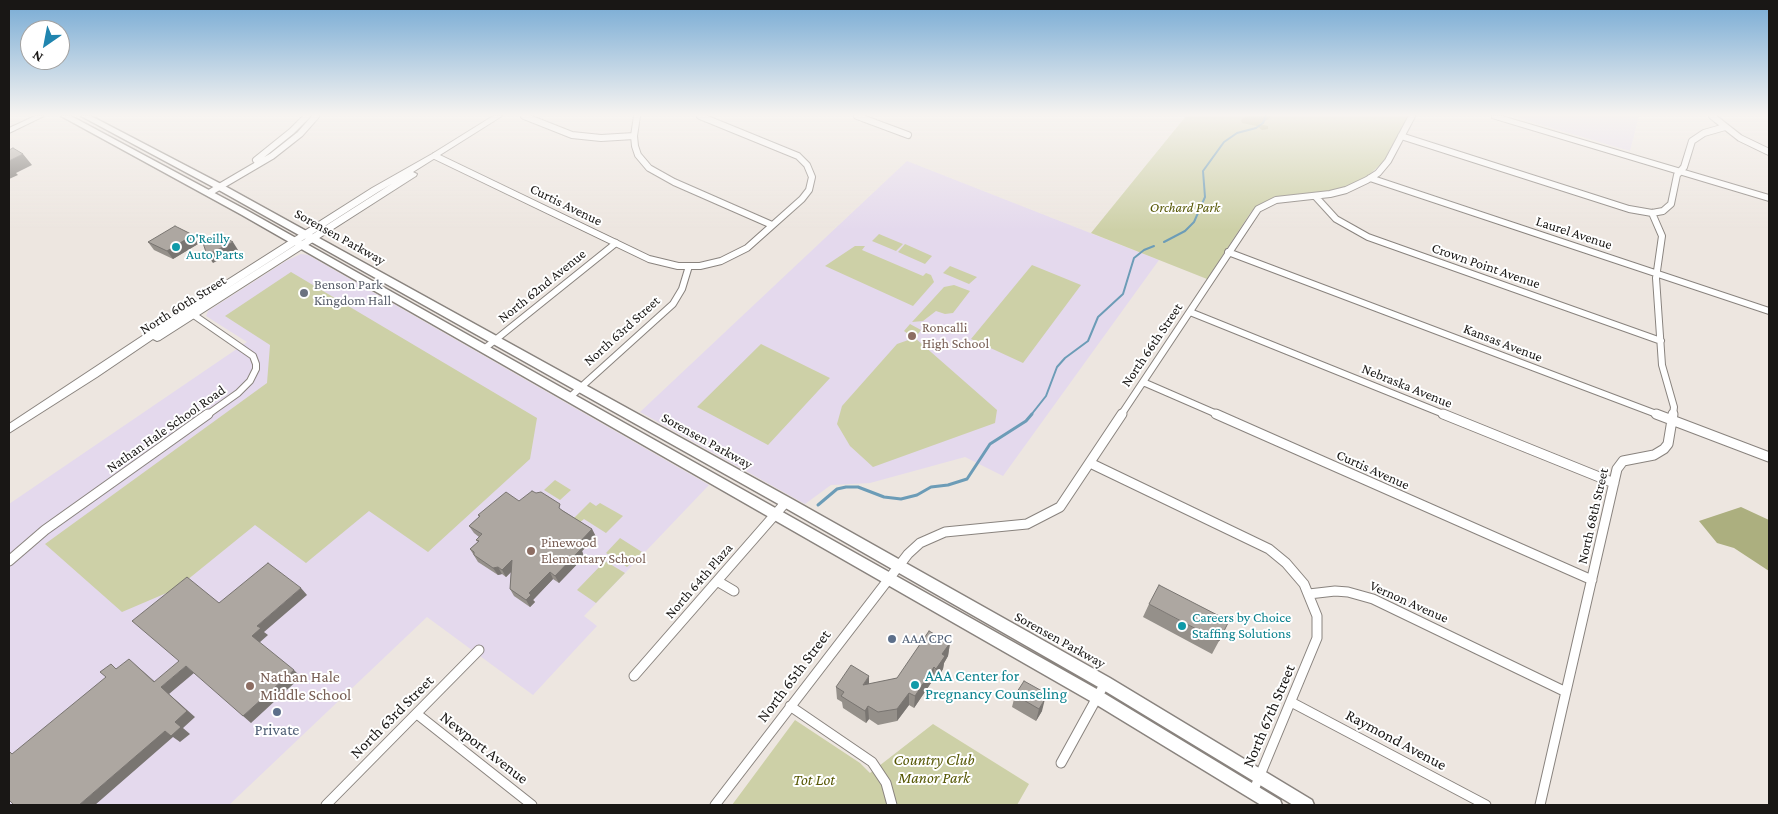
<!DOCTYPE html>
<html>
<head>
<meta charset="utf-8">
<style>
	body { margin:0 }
	#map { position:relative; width:1778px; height:814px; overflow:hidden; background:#ede6e0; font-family:"Crimson Pro",serif }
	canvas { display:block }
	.frame { position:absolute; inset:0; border:10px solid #191715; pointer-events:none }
	.north { position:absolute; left:20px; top:20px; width:50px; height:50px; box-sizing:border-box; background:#fff; border:1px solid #a3a2a1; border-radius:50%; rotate:213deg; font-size:14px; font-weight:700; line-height:20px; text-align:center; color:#191715 }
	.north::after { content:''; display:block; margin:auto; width:18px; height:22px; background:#2085af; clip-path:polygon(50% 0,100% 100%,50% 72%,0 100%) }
</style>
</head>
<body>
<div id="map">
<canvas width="1778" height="814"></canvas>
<div class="frame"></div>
<div class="north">N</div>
</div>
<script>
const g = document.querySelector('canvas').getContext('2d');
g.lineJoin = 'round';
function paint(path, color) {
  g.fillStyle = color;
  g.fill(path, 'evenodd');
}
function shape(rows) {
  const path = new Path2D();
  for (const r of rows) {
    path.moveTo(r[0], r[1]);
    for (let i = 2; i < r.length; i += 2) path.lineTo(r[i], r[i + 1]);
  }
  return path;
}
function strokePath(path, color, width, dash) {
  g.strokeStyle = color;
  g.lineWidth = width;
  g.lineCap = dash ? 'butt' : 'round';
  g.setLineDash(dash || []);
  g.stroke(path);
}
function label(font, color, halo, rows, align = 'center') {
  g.font = font + ' "Crimson Pro",serif';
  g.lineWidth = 4;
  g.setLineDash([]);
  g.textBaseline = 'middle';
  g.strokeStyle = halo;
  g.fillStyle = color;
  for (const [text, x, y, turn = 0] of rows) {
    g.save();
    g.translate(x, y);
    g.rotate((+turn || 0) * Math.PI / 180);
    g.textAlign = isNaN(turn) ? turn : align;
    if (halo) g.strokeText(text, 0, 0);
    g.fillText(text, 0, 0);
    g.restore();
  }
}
const education = shape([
	[1511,116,1639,116,1630,151],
	[907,161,1159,260,1003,476,965,457,870,483,831,485,805,504,640,412],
	[301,254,308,255,709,485,584,616,597,626,533,695,427,617,229,805,9,805,9,504,247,342,206,316,208,311,286,261]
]);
const green = shape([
	[1186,116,1408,116,1384,161,1368,176,1352,185,1334,191,1277,197,1258,205,1251,212,1207,279,1091,233],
	[879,234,903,244,896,251,872,241],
	[905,244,932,256,925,264,898,252],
	[855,246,865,246,862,250,923,276,926,273,931,275,934,282,913,306,825,266],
	[1032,265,1081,285,1023,363,971,339],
	[950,266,977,277,969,284,943,273],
	[291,272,537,418,530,459,428,552,369,511,306,563,255,525,176,589,122,612,45,544,267,383,270,345,225,316],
	[954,285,970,291,953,313,945,314,936,311,923,321,912,322,944,287],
	[910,324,921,330,915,338,997,410,995,423,873,467,850,446,837,424,842,406,897,344,914,338,904,331],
	[761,344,830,378,768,445,697,407],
	[555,480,571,490,560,500,544,490],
	[590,502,596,506,600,503,623,516,606,533,584,519,577,525,571,521],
	[620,538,642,552,627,567,606,553],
	[605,561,625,573,596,603,577,590],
	[795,720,860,763,870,773,933,724,1029,784,1017,805,732,805]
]);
const forest = shape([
	[1246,116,1271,116,1269,119,1259,124,1268,126,1268,129,1262,130,1257,126,1242,123,1241,120],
	[1741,507,1769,520,1769,571,1734,548,1717,543,1699,521]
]);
const streamFar1 = shape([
	[1164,242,1185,231,1194,222,1205,197,1203,171,1224,142,1237,133,1256,128,1263,123,1266,116],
	[1031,415,1046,396,1057,367,1065,358,1088,341,1098,317,1123,294,1134,258,1144,250,1154,246]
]);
const stream = shape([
	[818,505,837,489,846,487,858,487,884,497,901,499,917,495,931,487,948,485,967,479,990,444,1026,421,1032,414]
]);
const minorFar1 = shape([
	[524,116,572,135,601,138,634,136],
	[637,116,634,136,635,146,638,155,649,168,674,182,772,225],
	[857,116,908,135],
	[1712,116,1740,138,1769,152],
	[1401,136,1629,209,1652,213,1663,211,1671,204,1677,175,1684,167,1692,141,1704,133,1725,127],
	[435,156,649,259,678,266,700,266,721,261,747,248,802,199,809,190,812,177,807,165,798,156,700,116],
	[256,160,292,131,307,116],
	[1370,178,1769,311],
	[209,193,272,156,300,134,316,116],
	[1315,196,1336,219,1368,237,1661,341],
	[1652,213,1662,236,1656,278,1662,365,1674,407,1673,415],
	[1228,252,1659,415],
	[188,311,253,356,256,364,256,369,250,381,238,393,207,415],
	[1190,312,1446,415],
	[484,349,616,243],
	[1143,382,1219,415],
	[570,397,673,304,682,289,689,266],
	[1121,415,1258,209,1276,200,1330,194,1346,190,1367,180,1378,173,1388,161,1412,116]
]);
const minor = shape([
	[1216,414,1592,580],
	[1443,414,1614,483],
	[1656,414,1769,457],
	[1090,463,1269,549,1286,563,1304,584,1317,616,1317,638,1253,792],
	[9,561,45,530,208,414],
	[717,581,734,591],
	[1309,594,1335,591,1348,592,1373,599,1566,692],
	[634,676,786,502],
	[1291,702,1486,805],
	[790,706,872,762,886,783,892,805],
	[417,714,532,805],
	[1061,763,1105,683],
	[326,805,479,650],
	[715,805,908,554,920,543,945,532,1027,524,1060,507,1122,414],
	[1540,805,1617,469,1623,461,1654,455,1664,449,1668,444,1673,414]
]);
const secondary = shape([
	[35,116,44,116,9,133,9,128,35,116],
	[493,116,502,116,413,172,417,174,416,176,160,340,157,341,153,339,97,377,9,433,9,424,221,284,372,188,432,154,493,116],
	[393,183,214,297,378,192,393,183],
	[1492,116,1502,116,1769,195,1769,201,1492,118,1492,116]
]);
const primary = shape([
	[61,116,71,116,248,211,1102,692,1280,800,1282,805,1261,805,1092,702,242,215,61,116],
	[81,116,91,116,223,185,790,498,1110,678,1312,800,1314,805,1293,805,1100,688,782,506,217,189,81,116]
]);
const wall = shape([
	[193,235,198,244,173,259,154,250,148,242],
	[519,501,562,510,592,529,596,537,582,551,584,557,559,583,553,579,533,600,535,602,530,607,514,596,510,589,511,572,506,577,502,574,498,575,478,562,470,549,478,542,476,540,479,537,474,533,469,526,479,517,478,515],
	[1149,604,1219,641,1212,654,1143,617],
	[950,643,948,656,944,663,943,669,935,682,933,680,914,708,909,705,897,721,878,725,869,719,866,723,843,708,842,702,837,699,836,687,869,684,897,678],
	[1015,695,1040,696,1042,711,1036,721,1012,707]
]);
const shadedWall = shape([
	[23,154,32,165,16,173,18,175,9,179,9,161],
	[193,235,198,244,173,259,167,251],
	[233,242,238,250,213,263,207,255],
	[592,529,596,537,582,551,584,557,559,583,555,576,576,546],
	[512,560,516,567,506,577,502,570],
	[498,567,502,574,498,575,493,568],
	[550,572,553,579,533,600,535,602,530,607,526,600,529,593],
	[301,588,307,595,264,632,268,635,259,643,252,636,257,626],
	[950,643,948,656,944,663,943,669,935,682,936,669,942,654],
	[129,659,161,687,186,666,194,673,169,694,195,717,183,728,190,734,180,742,173,737,95,805,79,805,175,722,154,682],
	[934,667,933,680,914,708,915,696],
	[294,670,301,677,251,723,243,716],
	[869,676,869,688,863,685],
	[909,693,909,705,897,721,897,709],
	[1045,699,1042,711,1036,721,1039,709],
	[868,706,869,719,866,723,865,711]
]);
const building = shape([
	[13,148,23,154,9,161,9,150,13,148],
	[175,226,193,235,167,251,148,242,175,226],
	[220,235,233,242,207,255,203,243,218,238,220,235],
	[532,491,536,493,541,492,560,504,559,508,563,511,592,529,576,546,581,549,555,576,550,572,529,593,531,595,526,600,510,589,512,560,502,570,498,567,493,568,474,555,474,552,470,549,479,541,476,540,482,534,469,526,480,516,478,515,506,492,519,501,532,491],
	[268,563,301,588,257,626,261,628,252,636,294,670,243,716,186,666,161,687,187,711,175,722,181,727,171,736,165,731,79,805,14,805,9,800,9,751,12,754,106,677,100,672,111,664,116,669,129,659,154,682,179,661,132,621,187,577,219,603,268,563],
	[1159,585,1229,621,1219,641,1149,604,1159,585],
	[929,631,950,643,942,654,945,656,936,669,934,667,915,696,909,693,897,709,878,712,868,706,865,711,841,696,844,692,836,687,851,665,869,676,863,685,897,678,929,631],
	[1024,681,1042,691,1039,695,1045,699,1039,709,1015,695,1024,681]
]);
const markers = [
	[176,247,5,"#0f9aa8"],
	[304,293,5,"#6b7280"],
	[912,336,5,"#8d6e63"],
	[531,551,5,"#8d6e63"],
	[1182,626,5,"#0f9aa8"],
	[892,639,5,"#5c6f8a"],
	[915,685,5,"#0f9aa8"],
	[250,686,5,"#8d6e63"],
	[277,712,5,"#5c6f8a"]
];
const streetNames = [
	["Curtis Avenue",566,205,26],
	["Laurel Avenue",1574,233,18],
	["Sorensen Parkway",340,237,29],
	["Crown Point Avenue",1486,266,19],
	["North 62nd Avenue",542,286,-39],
	["North 60th Street",183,305,-32],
	["North 63rd Street",622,331,-42],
	["Kansas Avenue",1503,343,21],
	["North 66th Street",1152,345,-56],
	["Nebraska Avenue",1407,386,22],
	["Nathan Hale School Road",166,429,-35],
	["Sorensen Parkway",707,441,29],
	["Curtis Avenue",1373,470,24],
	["North 68th Street",1593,516,-77],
	["North 64th Plaza",699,581,-49],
	["Vernon Avenue",1409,602,24],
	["Sorensen Parkway",1060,640,29]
];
const parkNames = [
	["Orchard Park",1185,208]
];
const cultureNames = [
	["O'Reilly",186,239],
	["Auto Parts",186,255],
	["Careers by Choice",1192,618],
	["Staffing Solutions",1192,634]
];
const worshipNames = [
	["Benson Park",314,285],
	["Kingdom Hall",314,301]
];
const educationNames = [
	["Roncalli",922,328],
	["High School",922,344],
	["Pinewood",541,543],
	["Elementary School",541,559]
];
const serviceNames = [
	["AAA CPC",902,639]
];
const nearStreetnames = [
	["North 65th Street",794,676,-53],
	["North 67th Street",1269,716,-67],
	["North 63rd Street",392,717,-45],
	["Raymond Avenue",1396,740,28],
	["Newport Avenue",484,748,38]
];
const nearCulturenames = [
	["AAA Center for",925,676],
	["Pregnancy Counseling",925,694]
];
const nearEducationnames = [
	["Nathan Hale",260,677],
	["Middle School",260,695]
];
const nearServicenames = [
	["Private",277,730]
];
const nearParknames = [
	["Country Club",934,760],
	["Manor Park",934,778],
	["Tot Lot",814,780]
];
paint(education, '#e4d9ed');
paint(green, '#cdd0a7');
paint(forest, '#acaf7f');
strokePath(streamFar1, '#6c9cb7', 2);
strokePath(stream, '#6c9cb7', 3);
strokePath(minorFar1, '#89837e', 8);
strokePath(minor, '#89837e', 11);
strokePath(secondary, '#89837e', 2);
strokePath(primary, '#89837e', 3);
strokePath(minorFar1, '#fff', 6);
strokePath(minor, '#fff', 9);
paint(secondary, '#fff');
paint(primary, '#fff');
paint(wall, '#95908a');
paint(shadedWall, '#797571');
paint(building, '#ada7a1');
strokePath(building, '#797571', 1);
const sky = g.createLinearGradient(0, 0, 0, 230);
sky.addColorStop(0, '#76aad4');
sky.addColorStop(0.5, '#f7f4f1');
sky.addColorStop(1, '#f7f4f100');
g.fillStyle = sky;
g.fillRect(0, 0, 1778, 230);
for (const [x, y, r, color] of markers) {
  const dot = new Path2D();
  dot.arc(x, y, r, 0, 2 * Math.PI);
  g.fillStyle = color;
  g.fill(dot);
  strokePath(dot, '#fff', 2);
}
label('14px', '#191715', '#fff', streetNames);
label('italic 14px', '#565704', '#fff', parkNames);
label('14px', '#0d838f', '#fff', cultureNames, 'left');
label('14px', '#5b616d', '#fff', worshipNames, 'left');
label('14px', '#785e54', '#fff', educationNames, 'left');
label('14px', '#4e5e75', '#fff', serviceNames, 'left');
label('16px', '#191715', '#fff', nearStreetnames);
label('16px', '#0d838f', '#fff', nearCulturenames, 'left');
label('16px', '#785e54', '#fff', nearEducationnames, 'left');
label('16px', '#4e5e75', '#fff', nearServicenames);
label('italic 16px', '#565704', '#fff', nearParknames);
</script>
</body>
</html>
